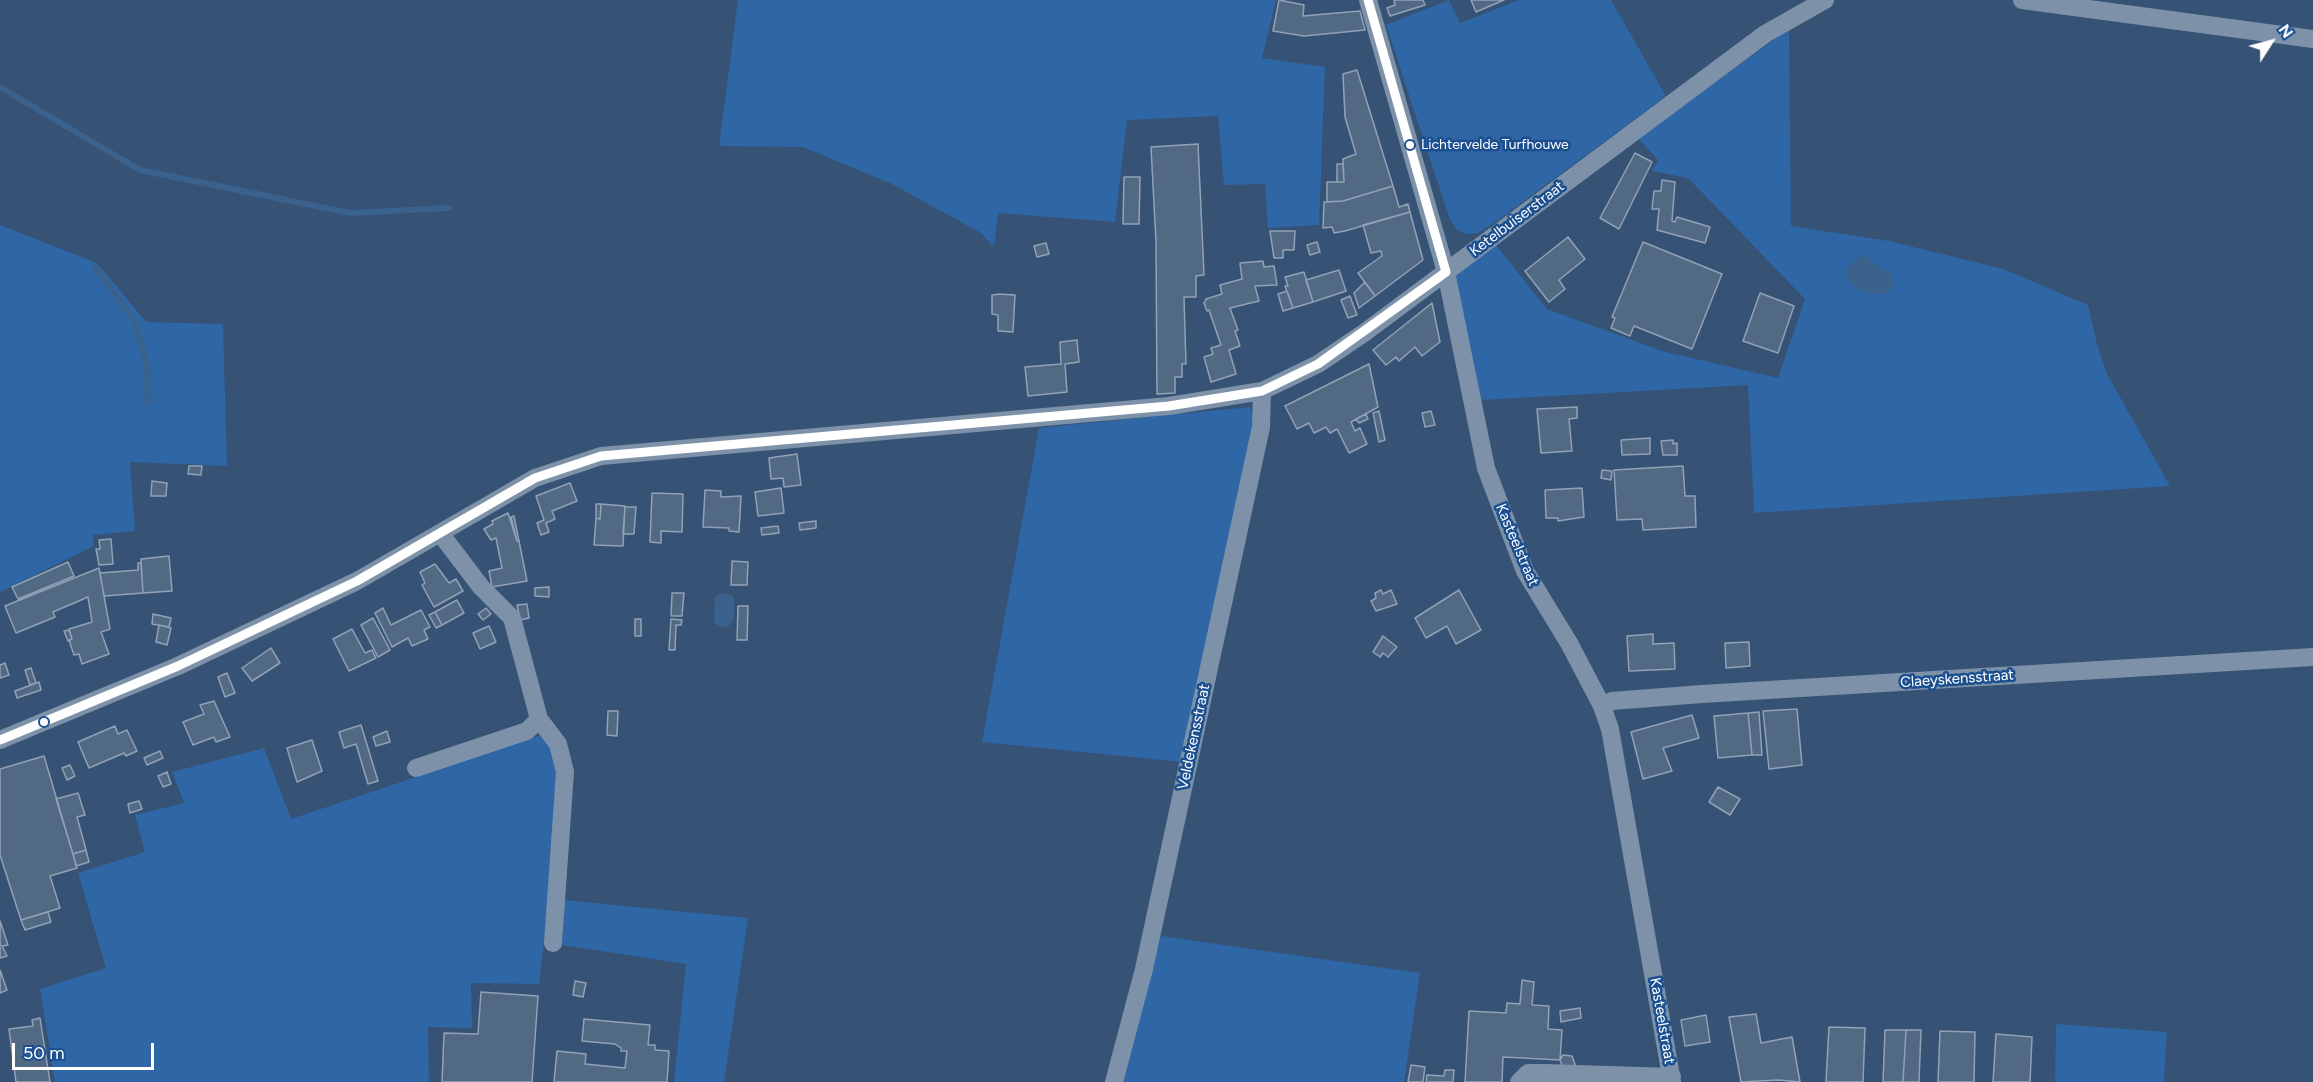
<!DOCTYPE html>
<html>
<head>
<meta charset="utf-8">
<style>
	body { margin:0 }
	#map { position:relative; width:2313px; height:1082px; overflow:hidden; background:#365274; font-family:Figtree,sans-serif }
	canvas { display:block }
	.north { position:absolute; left:2241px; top:12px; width:60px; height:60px; -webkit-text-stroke:4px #1b4f8f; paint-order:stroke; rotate:54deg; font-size:16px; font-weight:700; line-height:24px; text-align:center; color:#fff }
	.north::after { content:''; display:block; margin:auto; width:21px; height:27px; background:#fff; clip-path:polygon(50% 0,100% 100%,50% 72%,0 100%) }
	.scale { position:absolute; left:12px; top:1043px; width:142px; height:27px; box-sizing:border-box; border:3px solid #fff; border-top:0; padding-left:8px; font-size:18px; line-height:21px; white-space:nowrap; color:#fff; -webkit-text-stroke:4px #1b4f8f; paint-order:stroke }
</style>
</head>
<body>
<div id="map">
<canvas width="2313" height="1082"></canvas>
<div class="north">N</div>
<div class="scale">50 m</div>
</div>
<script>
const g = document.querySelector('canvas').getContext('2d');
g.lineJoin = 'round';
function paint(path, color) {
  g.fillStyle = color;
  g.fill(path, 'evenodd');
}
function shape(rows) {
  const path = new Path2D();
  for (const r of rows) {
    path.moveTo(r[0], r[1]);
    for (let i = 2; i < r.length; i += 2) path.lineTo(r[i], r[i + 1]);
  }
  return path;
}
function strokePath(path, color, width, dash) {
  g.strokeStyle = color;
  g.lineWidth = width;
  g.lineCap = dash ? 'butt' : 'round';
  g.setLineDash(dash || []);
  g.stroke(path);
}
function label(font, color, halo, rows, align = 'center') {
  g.font = font + ' Figtree,sans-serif';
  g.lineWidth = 5;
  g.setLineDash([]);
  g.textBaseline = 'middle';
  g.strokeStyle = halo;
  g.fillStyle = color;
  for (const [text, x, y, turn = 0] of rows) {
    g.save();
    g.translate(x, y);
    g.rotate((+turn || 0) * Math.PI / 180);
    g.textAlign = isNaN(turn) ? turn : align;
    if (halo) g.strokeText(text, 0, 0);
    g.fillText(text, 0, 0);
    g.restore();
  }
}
const green = shape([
	[738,0,1276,0,1262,58,1325,67,1319,225,1268,228,1265,184,1224,185,1218,116,1127,120,1115,222,998,213,994,247,981,233,892,184,803,147,719,146],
	[1449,0,1460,23,1519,0,1611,0,1666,96,1497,221,1478,233,1466,234,1457,230,1449,217,1386,25],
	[1789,29,1791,226,1889,241,2003,269,2088,305,2098,348,2107,374,2170,486,1754,513,1748,385,1481,400,1454,275,1496,245,1547,309,1662,351,1778,378,1805,299,1688,178,1652,171,1658,160,1638,138],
	[0,225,97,263,146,322,223,324,227,466,130,462,135,531,93,535,94,546,0,592],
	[1250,407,1254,421,1182,762,982,742,1039,428],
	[544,734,556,760,554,856,539,984,471,983,472,1028,428,1027,429,1082,55,1082,40,989,106,968,78,873,145,852,135,815,184,803,172,772,264,748,291,819],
	[564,900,748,918,724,1082,674,1082,686,964,562,945],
	[1161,936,1420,973,1404,1082,1123,1082],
	[2056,1024,2167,1032,2164,1082,2055,1082]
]);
const water = shape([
	[1864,256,1891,274,1894,281,1893,288,1886,293,1872,294,1857,289,1847,278,1845,272,1855,259],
	[721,593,731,594,734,599,734,619,728,627,719,626,714,622,715,597]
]);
const stream = shape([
	[0,87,140,170,350,213,449,208],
	[95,267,133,319,147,363,148,403]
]);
const building = shape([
	[1279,0,1304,5,1303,16,1360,11,1365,30,1304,36,1273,31,1279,0],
	[1394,0,1423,0,1425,5,1390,16,1387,8,1395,5,1394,0],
	[1471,0,1504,0,1476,12,1471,0],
	[1357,70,1393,186,1343,201,1327,202,1327,182,1344,182,1343,159,1356,154,1345,117,1343,74,1357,70],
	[1198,144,1204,275,1196,276,1196,297,1184,297,1186,364,1182,364,1182,377,1175,377,1175,393,1157,394,1156,242,1151,147,1198,144],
	[1635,153,1652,162,1619,229,1600,218,1635,153],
	[1337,164,1343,164,1344,182,1337,182,1337,164],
	[1124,177,1140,177,1139,224,1123,224,1124,177],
	[1662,180,1675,182,1672,221,1675,222,1677,217,1710,227,1705,243,1657,230,1659,209,1652,209,1654,191,1661,191,1662,180],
	[1393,186,1399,207,1408,204,1410,212,1345,231,1334,233,1332,227,1323,228,1324,202,1343,201,1393,186],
	[1410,212,1423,260,1375,296,1358,273,1382,256,1381,251,1371,253,1363,225,1410,212],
	[1270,231,1295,231,1294,250,1283,250,1283,258,1274,258,1270,231],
	[1568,237,1585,259,1559,280,1565,289,1549,302,1525,271,1568,237],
	[1317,242,1320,252,1310,255,1307,245,1317,242],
	[1643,242,1722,274,1692,349,1634,326,1630,336,1611,328,1615,318,1612,317,1643,242],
	[1046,243,1049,254,1037,257,1034,246,1046,243],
	[1263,261,1264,267,1274,266,1277,285,1255,286,1259,301,1230,308,1238,330,1235,331,1240,346,1229,350,1236,374,1211,382,1204,357,1213,354,1211,348,1221,345,1209,310,1207,311,1204,303,1206,299,1222,294,1220,285,1242,279,1240,263,1263,261],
	[1339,270,1346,291,1313,302,1306,280,1339,270],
	[1304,272,1313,302,1293,308,1285,286,1288,286,1285,277,1304,272],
	[1365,282,1375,296,1359,308,1354,293,1365,282],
	[1287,291,1293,308,1283,311,1278,294,1287,291],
	[1760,293,1794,306,1778,353,1743,341,1760,293],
	[1000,294,1015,295,1013,332,998,331,998,315,992,314,992,295,1000,294],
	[1350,296,1357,315,1348,318,1341,300,1350,296],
	[1432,303,1440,342,1422,356,1415,347,1399,361,1396,357,1386,365,1373,350,1432,303],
	[1077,340,1079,362,1065,364,1067,392,1028,396,1025,367,1061,364,1060,342,1077,340],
	[1369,364,1378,407,1351,422,1355,431,1360,428,1367,444,1349,453,1337,429,1330,433,1326,427,1314,433,1309,423,1297,429,1285,406,1369,364],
	[1577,407,1577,418,1569,419,1572,451,1541,453,1537,409,1577,407],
	[1379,411,1385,440,1379,442,1373,413,1379,411],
	[1431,411,1435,425,1425,427,1422,413,1431,411],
	[1366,414,1368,419,1359,423,1356,419,1366,414],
	[1650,438,1650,454,1622,455,1621,440,1650,438],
	[1673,440,1673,444,1677,443,1677,455,1663,455,1661,441,1673,440],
	[797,454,801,485,784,487,783,478,771,479,769,458,797,454],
	[189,466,202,466,201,475,188,474,189,466],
	[1683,466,1685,496,1695,496,1696,527,1643,530,1642,519,1617,520,1614,470,1683,466],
	[1602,470,1612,471,1611,480,1601,478,1602,470],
	[152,481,167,483,166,496,151,496,152,481],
	[570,483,577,501,552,511,555,519,546,523,549,532,541,535,537,523,544,520,536,496,570,483],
	[781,488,784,513,758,516,755,492,781,488],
	[1582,488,1584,517,1558,521,1558,518,1546,518,1545,490,1582,488],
	[705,490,721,491,721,497,741,496,739,532,729,531,729,528,703,527,705,490],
	[652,493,683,494,682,532,661,531,661,543,650,542,652,493],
	[596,504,601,504,600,519,596,518,596,504],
	[601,504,625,506,623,546,594,545,596,518,600,519,601,504],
	[625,507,636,507,634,534,623,534,625,507],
	[508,513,517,541,519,541,527,581,492,587,489,571,502,568,496,538,491,540,484,529,493,524,492,521,508,513],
	[514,516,519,541,517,541,511,517,514,516],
	[816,521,816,528,800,530,799,523,816,521],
	[778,526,779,533,762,535,761,528,778,526],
	[111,539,113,564,99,565,96,549,100,549,99,540,111,539],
	[169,556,172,591,143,593,141,559,169,556],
	[732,561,748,562,747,585,731,585,732,561],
	[68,562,74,576,18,599,12,587,68,562],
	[138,563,141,563,143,593,104,596,100,573,138,570,138,563],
	[435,564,449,583,456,579,463,591,434,607,422,585,425,583,420,572,435,564],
	[99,568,110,629,101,632,109,654,82,664,79,654,74,655,69,640,72,639,69,629,92,622,88,597,53,612,55,617,16,633,5,606,99,568],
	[549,587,549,597,535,596,535,588,549,587],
	[1381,590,1383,594,1391,590,1397,604,1376,611,1371,601,1376,598,1375,593,1381,590],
	[1459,590,1481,630,1456,644,1447,626,1426,638,1415,618,1459,590],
	[672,593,684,593,682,616,671,616,672,593],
	[457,600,464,613,442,625,435,612,457,600],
	[527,604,529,618,520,620,517,605,527,604],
	[738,606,748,606,747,640,737,640,738,606],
	[383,608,391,625,421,610,430,627,424,630,428,639,412,646,408,638,392,647,375,613,383,608],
	[486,608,491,614,483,620,478,614,486,608],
	[435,612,442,625,436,628,429,615,435,612],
	[153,614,171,618,169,627,152,624,153,614],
	[373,618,390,650,378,657,361,625,373,618],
	[635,619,641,619,641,636,635,636,635,619],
	[671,619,682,620,681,625,676,625,675,650,669,650,671,619],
	[159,625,171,628,167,645,156,642,159,625],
	[489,626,496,642,480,649,473,633,489,626],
	[352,629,365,653,372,650,376,658,349,671,333,639,352,629],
	[69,630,72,639,68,641,64,631,69,630],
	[1653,634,1653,644,1674,643,1675,669,1629,671,1627,636,1653,634],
	[1383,636,1397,647,1388,657,1383,653,1380,657,1373,652,1383,636],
	[1749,642,1750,666,1726,668,1725,643,1749,642],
	[271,648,280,663,252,681,242,668,271,648],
	[5,663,9,675,0,678,0,665,5,663],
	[31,668,36,683,30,685,25,670,31,668],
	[227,673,235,693,225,697,218,677,227,673],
	[39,682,41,690,17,698,15,691,39,682],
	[214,701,230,737,216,742,214,737,193,745,183,722,204,714,200,705,214,701],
	[1797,709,1802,765,1769,769,1763,711,1797,709],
	[608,711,618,711,617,736,607,735,608,711],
	[1759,712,1762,755,1752,755,1748,713,1759,712],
	[1748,713,1752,755,1718,758,1714,716,1748,713],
	[1692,715,1699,738,1663,748,1672,771,1643,779,1631,732,1692,715],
	[361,725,378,781,368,784,356,744,344,748,339,732,361,725],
	[115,726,118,734,127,730,137,751,126,756,124,753,89,768,78,742,115,726],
	[387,731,390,742,376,746,373,737,387,731],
	[312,740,322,771,297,782,287,748,312,740],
	[160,751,163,758,147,765,144,758,160,751],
	[44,756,77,868,50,876,60,908,21,920,0,855,0,769,44,756],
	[70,765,75,776,67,780,62,768,70,765],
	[167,772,171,784,163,787,158,776,167,772],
	[1718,787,1740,799,1730,815,1709,802,1718,787],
	[78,793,85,815,77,817,86,850,73,854,56,799,78,793],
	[139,801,142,809,130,813,128,804,139,801],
	[86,850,89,862,76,866,73,854,86,850],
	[48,912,51,922,25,930,21,920,48,912],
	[0,921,8,945,2,946,7,956,0,958,0,921],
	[0,970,7,990,0,993,0,970],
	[1522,980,1534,982,1532,1005,1549,1006,1548,1029,1562,1030,1560,1060,1503,1057,1502,1082,1465,1082,1469,1011,1506,1013,1507,1003,1520,1004,1522,980],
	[575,981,586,983,583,997,573,995,575,981],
	[481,992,538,996,532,1082,442,1082,444,1033,478,1034,481,992],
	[1580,1008,1581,1018,1561,1022,1560,1011,1580,1008],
	[1756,1014,1761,1043,1792,1037,1800,1082,1779,1080,1741,1082,1729,1017,1756,1014],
	[1706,1015,1710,1042,1685,1046,1681,1020,1706,1015],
	[40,1018,50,1082,16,1082,9,1029,33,1026,32,1020,40,1018],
	[584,1019,650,1025,648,1045,655,1045,655,1050,669,1051,667,1082,554,1082,557,1051,586,1054,585,1064,625,1068,627,1051,621,1051,621,1048,615,1044,582,1041,584,1019],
	[1829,1027,1865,1028,1863,1082,1826,1082,1829,1027],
	[1885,1030,1906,1030,1903,1082,1883,1082,1885,1030],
	[1906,1030,1921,1030,1919,1082,1903,1082,1906,1030],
	[1940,1031,1975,1032,1974,1082,1938,1082,1940,1031],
	[1996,1034,2032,1037,2030,1082,1993,1082,1996,1034],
	[1563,1055,1572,1056,1576,1067,1564,1070,1560,1060,1563,1055],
	[1411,1065,1425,1067,1423,1082,1408,1082,1411,1065],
	[1445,1070,1454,1070,1453,1082,1426,1082,1427,1075,1444,1076,1445,1070]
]);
const minor = shape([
	[1368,0,1446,272,1486,468,1525,571,1569,643,1602,706,1610,729,1672,1082],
	[2022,0,2313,39],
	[440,533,481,587,512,618,539,719,558,744,565,772,553,943],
	[1602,706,1612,701,1702,694,2313,657],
	[0,740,178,666,357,581,535,478,601,456,1169,406,1262,391,1318,364,1364,333,1765,34,1825,0],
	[416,768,527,731,539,719],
	[1114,1082,1144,969,1261,427,1262,391],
	[1519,1082,1528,1073,1545,1073,1672,1077]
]);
const bus1 = shape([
	[1368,0,1446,272],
	[0,740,178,666,357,581,535,478,601,456,1169,406,1262,391,1318,364,1446,272]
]);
const markers = [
	[1410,145,5,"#fff"],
	[44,722,5,"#fff"]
];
const busNames = [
	["Lichtervelde Turfhouwe",1421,145]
];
const streetNames = [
	["Ketelbuiserstraat",1517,219,-37],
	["Kasteelstraat",1517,545,67],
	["Claeyskensstraat",1957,679,-4],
	["Veldekensstraat",1194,737,-78],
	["Kasteelstraat",1662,1021,80]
];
paint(green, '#2f66a5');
paint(water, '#3b618d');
strokePath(stream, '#3b618d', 6);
paint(building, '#526984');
strokePath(building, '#92a2b6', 1.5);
strokePath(minor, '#7d92a8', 18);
strokePath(bus1, '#fff', 9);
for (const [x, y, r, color] of markers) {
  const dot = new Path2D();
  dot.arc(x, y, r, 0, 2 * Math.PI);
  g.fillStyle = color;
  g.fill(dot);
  strokePath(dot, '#1b4f8f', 2);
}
label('14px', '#fff', '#1b4f8f', busNames, 'left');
label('15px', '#fff', '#1b4f8f', streetNames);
</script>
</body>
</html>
